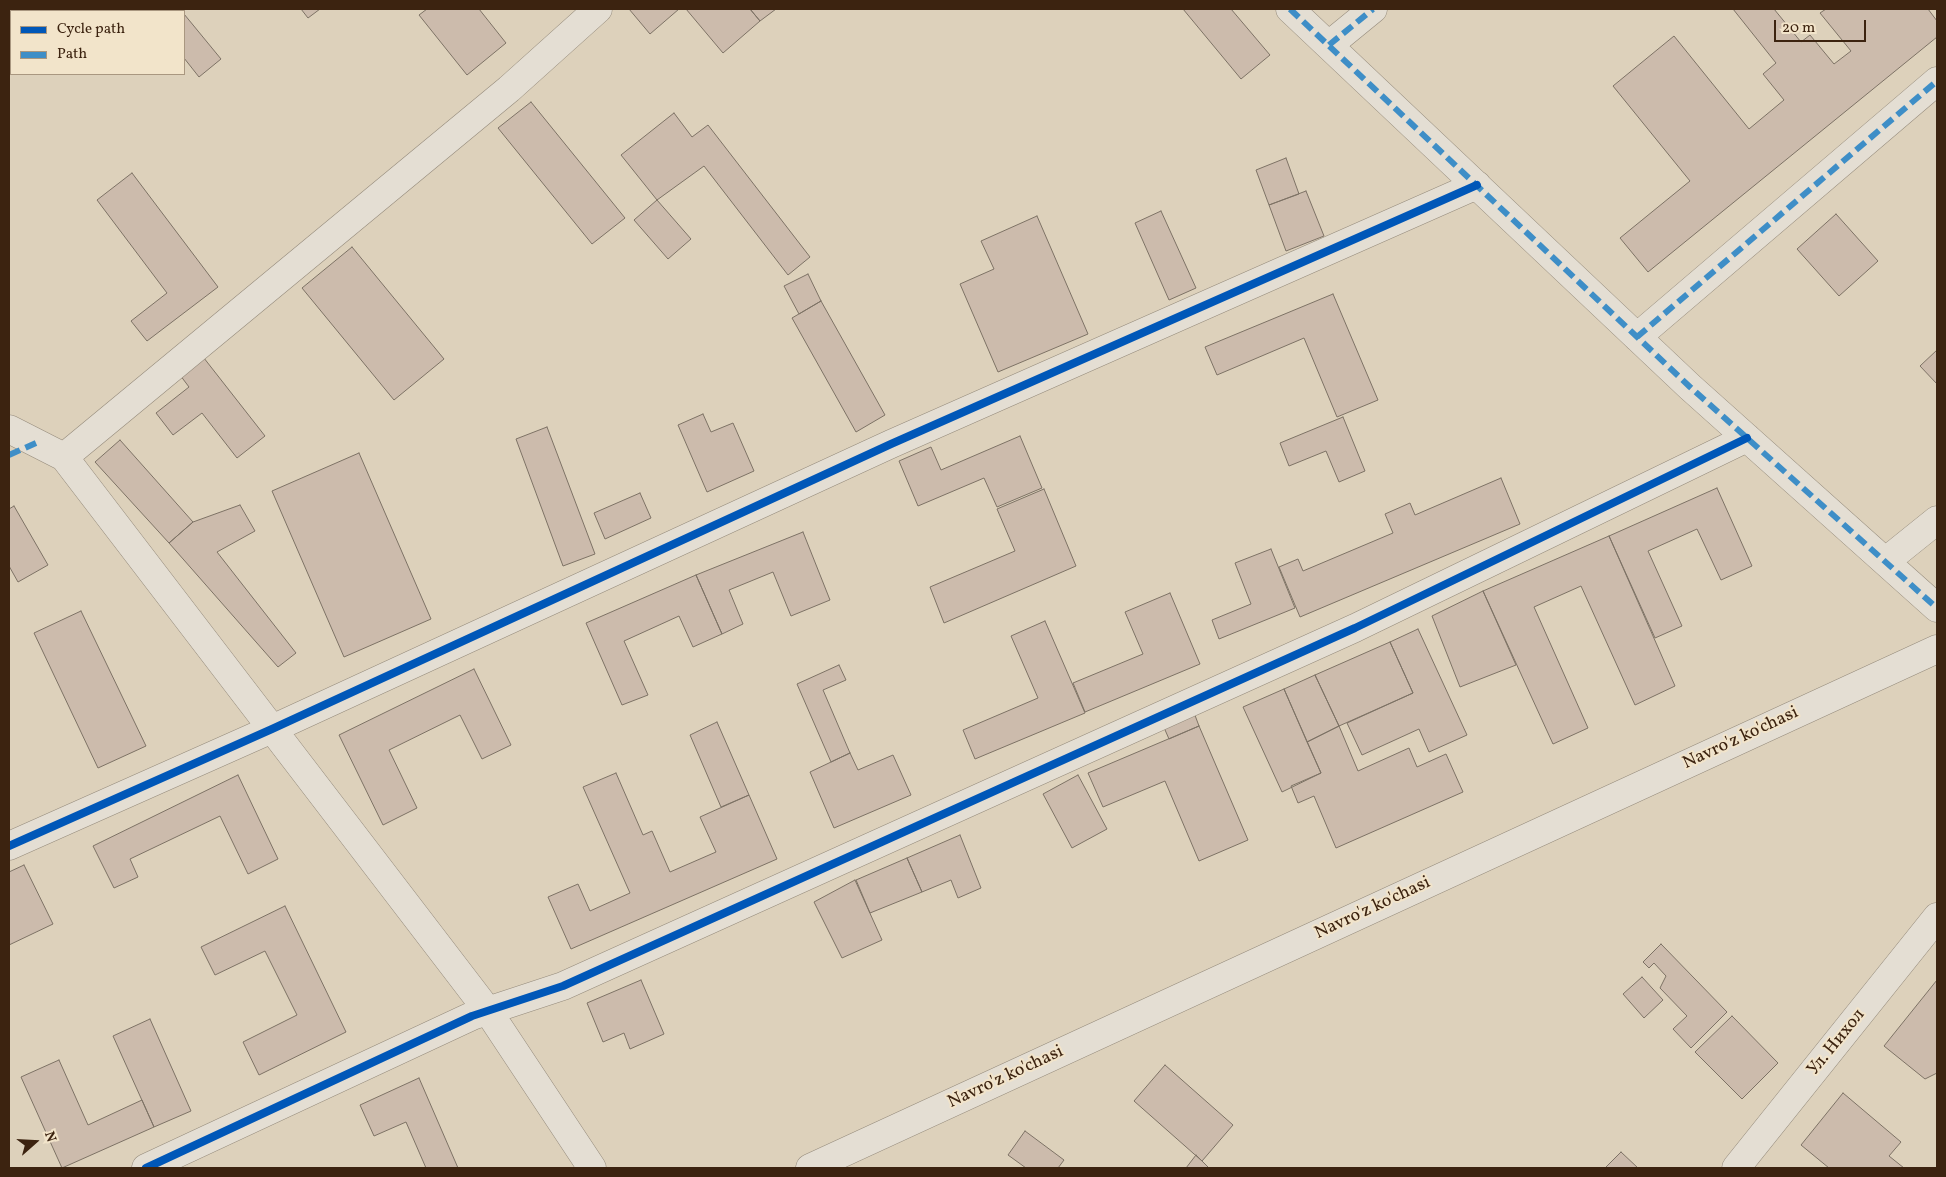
<!DOCTYPE html>
<html>
<head>
<meta charset="utf-8">
<style>
	body { margin:0 }
	#map { position:relative; width:1946px; height:1177px; overflow:hidden; background:#ddd1bb; font-family:Vollkorn,serif }
	canvas { display:block }
	.frame { position:absolute; inset:0; border:10px solid #3c2310; pointer-events:none }
	.legend { position:absolute; left:10px; top:10px; width:175px; height:65px; box-sizing:border-box; background:#f2e4ca; border:1px solid #a99780; margin:0; padding:6px 9px; list-style:none; font-size:15px; color:#3c2310 }
	.legend li { display:flex; align-items:center; gap:10px; height:25px }
	.legend b { width:25px; border:1px solid #a99780 }
	.north { position:absolute; left:10px; top:1117px; width:50px; height:50px; -webkit-text-stroke:4px #f2e4ca; paint-order:stroke; rotate:71deg; font-size:14px; font-weight:700; line-height:20px; text-align:center; color:#3c2310 }
	.north::after { content:''; display:block; margin:auto; width:18px; height:22px; background:#3c2310; clip-path:polygon(50% 0,100% 100%,50% 72%,0 100%) }
	.scale { position:absolute; left:1774px; top:20px; width:92px; height:22px; box-sizing:border-box; border:2px solid #3c2310; border-top:0; padding-left:6px; font-size:15px; line-height:18px; white-space:nowrap; color:#3c2310; -webkit-text-stroke:4px #f2e4ca; paint-order:stroke }
</style>
</head>
<body>
<div id="map">
<canvas width="1946" height="1177"></canvas>
<div class="frame"></div>
<ul class="legend">
<li><b style="height:6px;background:#0057b8"></b>Cycle path</li>
<li><b style="height:6px;background:#3e8ec7"></b>Path</li>
</ul>
<div class="north">N</div>
<div class="scale">20 m</div>
</div>
<script>
const g = document.querySelector('canvas').getContext('2d');
g.lineJoin = 'round';
function paint(path, color) {
  g.fillStyle = color;
  g.fill(path, 'evenodd');
}
function shape(rows) {
  const path = new Path2D();
  for (const r of rows) {
    path.moveTo(r[0], r[1]);
    for (let i = 2; i < r.length; i += 2) path.lineTo(r[i], r[i + 1]);
  }
  return path;
}
function strokePath(path, color, width, dash) {
  g.strokeStyle = color;
  g.lineWidth = width;
  g.lineCap = dash ? 'butt' : 'round';
  g.setLineDash(dash || []);
  g.stroke(path);
}
function label(font, color, halo, rows, align = 'center') {
  g.font = font + ' Vollkorn,serif';
  g.lineWidth = 4;
  g.setLineDash([]);
  g.textBaseline = 'middle';
  g.strokeStyle = halo;
  g.fillStyle = color;
  for (const [text, x, y, turn = 0] of rows) {
    g.save();
    g.translate(x, y);
    g.rotate((+turn || 0) * Math.PI / 180);
    g.textAlign = isNaN(turn) ? turn : align;
    if (halo) g.strokeText(text, 0, 0);
    g.fillText(text, 0, 0);
    g.restore();
  }
}
const building = shape([
	[102,9,180,9,182,11,99,11,102,9],
	[301,9,320,9,308,18,301,9],
	[427,9,479,9,506,43,467,75,419,15,427,9],
	[629,9,679,9,650,34,629,9],
	[686,9,750,9,760,21,723,53,686,9],
	[750,9,776,9,760,21,750,9],
	[1183,9,1231,9,1270,55,1241,79,1183,9],
	[1733,9,1774,9,1801,42,1810,35,1834,64,1851,51,1820,13,1826,9,1928,9,1937,21,1937,37,1648,272,1620,238,1690,181,1613,86,1674,36,1749,129,1784,100,1763,74,1776,63,1733,9],
	[184,14,221,59,199,77,184,58,184,14],
	[531,102,625,218,592,244,498,128,531,102],
	[674,113,692,137,708,125,810,257,788,275,704,166,657,200,621,155,674,113],
	[1286,158,1299,194,1269,205,1256,170,1286,158],
	[132,173,218,287,147,341,131,321,167,293,97,200,132,173],
	[1306,191,1324,236,1286,251,1269,205,1306,191],
	[657,200,691,239,668,259,634,220,657,200],
	[1161,211,1196,288,1169,300,1135,223,1161,211],
	[1836,214,1878,261,1839,296,1797,249,1836,214],
	[1037,216,1088,334,998,372,960,284,994,269,981,241,1037,216],
	[352,247,444,359,394,400,302,288,352,247],
	[808,274,821,301,799,314,784,286,808,274],
	[1333,294,1378,400,1337,417,1304,338,1217,375,1205,347,1333,294],
	[821,301,885,415,856,432,792,318,821,301],
	[1937,350,1937,384,1920,366,1937,350],
	[200,353,265,436,237,458,202,413,173,435,156,413,189,387,177,371,200,353],
	[703,414,711,432,733,423,754,471,707,492,678,425,703,414],
	[1343,417,1365,471,1339,482,1326,451,1289,466,1280,443,1343,417],
	[547,427,595,554,563,566,516,439,547,427],
	[1020,436,1042,488,997,507,984,478,918,506,899,461,931,447,941,470,1020,436],
	[120,440,193,522,169,543,95,462,120,440],
	[359,453,431,619,344,657,272,491,359,453],
	[1501,478,1520,524,1300,617,1279,567,1298,559,1303,571,1393,533,1385,514,1410,503,1415,515,1501,478],
	[1717,488,1752,566,1721,580,1697,529,1648,551,1682,626,1655,638,1609,536,1717,488],
	[1044,489,1076,566,944,623,930,587,1015,551,997,509,1044,489],
	[640,493,651,518,605,539,594,513,640,493],
	[240,505,255,531,217,552,296,653,278,667,169,543,193,522,240,505],
	[14,506,48,565,18,582,9,566,9,509,14,506],
	[803,532,830,600,791,616,773,572,729,590,743,624,722,634,696,575,803,532],
	[1609,536,1675,686,1635,705,1581,586,1534,607,1588,728,1553,744,1483,591,1609,536],
	[1271,549,1295,608,1219,639,1212,620,1251,604,1235,563,1271,549],
	[696,575,722,634,693,647,679,616,624,641,648,695,622,705,586,623,696,575],
	[1483,591,1516,665,1460,687,1432,616,1483,591],
	[1170,593,1200,664,1085,712,1073,683,1143,654,1125,612,1170,593],
	[81,611,146,746,98,768,34,633,81,611],
	[1045,621,1085,713,975,759,963,730,1038,698,1011,636,1045,621],
	[1418,629,1467,735,1429,752,1419,729,1362,755,1347,723,1413,693,1390,642,1418,629],
	[1390,642,1413,693,1339,726,1315,675,1390,642],
	[839,665,846,680,823,690,850,753,831,762,797,684,839,665],
	[474,669,511,745,482,759,460,715,389,750,417,808,383,825,339,735,474,669],
	[1315,675,1339,726,1307,742,1284,689,1315,675],
	[1284,689,1321,773,1282,792,1243,707,1284,689],
	[1193,710,1199,726,1169,739,1162,723,1193,710],
	[717,722,749,795,721,807,690,735,717,722],
	[1199,726,1248,840,1199,861,1165,781,1103,807,1088,773,1199,726],
	[1339,726,1358,771,1409,748,1417,767,1446,754,1463,792,1336,848,1314,796,1298,803,1291,786,1321,773,1307,742,1339,726],
	[850,753,858,770,893,755,911,795,834,828,810,772,850,753],
	[616,773,643,835,652,831,670,872,716,852,700,817,749,795,777,859,571,949,548,897,578,884,590,911,630,893,583,787,616,773],
	[238,775,278,859,248,874,220,816,130,859,138,877,114,888,93,846,238,775],
	[1078,775,1107,829,1072,848,1043,794,1078,775],
	[960,835,981,888,958,898,951,880,922,892,907,858,960,835],
	[907,858,922,892,870,913,856,880,907,858],
	[24,865,53,924,9,945,9,872,24,865],
	[855,880,882,940,842,958,814,902,855,880],
	[285,906,346,1032,259,1075,243,1042,297,1015,265,951,215,975,201,947,285,906],
	[1661,944,1727,1012,1691,1048,1673,1029,1687,1016,1660,988,1666,976,1654,963,1649,968,1643,962,1661,944],
	[1642,977,1663,1000,1644,1018,1623,994,1642,977],
	[641,980,664,1034,630,1049,624,1033,603,1042,587,1003,641,980],
	[1937,980,1937,1073,1925,1079,1884,1046,1937,980],
	[1732,1016,1778,1063,1742,1099,1695,1052,1732,1016],
	[150,1019,191,1111,154,1127,113,1036,150,1019],
	[59,1060,88,1125,142,1100,154,1127,62,1168,21,1077,59,1060],
	[1165,1065,1233,1125,1202,1161,1134,1101,1165,1065],
	[419,1078,458,1168,426,1168,406,1122,374,1136,360,1105,419,1078],
	[1843,1093,1901,1142,1889,1156,1904,1168,1829,1168,1801,1145,1843,1093],
	[1025,1131,1064,1160,1058,1168,1026,1168,1008,1155,1025,1131],
	[1621,1152,1638,1168,1605,1168,1621,1152],
	[1196,1155,1209,1168,1186,1168,1196,1155]
]);
const minor = shape([
	[1290,9,1690,387,1937,608],
	[1329,45,1373,9],
	[1637,337,1937,81],
	[9,429,64,457,488,1011,592,1168],
	[64,457,509,89,598,9],
	[1886,561,1937,520],
	[9,846,272,729,891,444,1477,185],
	[146,1168,472,1016,563,986,1355,628,1747,438],
	[1736,1168,1937,917]
]);
const tertiary = shape([
	[810,1168,1937,649]
]);
const quiet = shape([
	[1290,9,1690,387,1937,608],
	[67,11,70,9],
	[1329,45,1373,9],
	[9,62,11,60],
	[1637,337,1937,81],
	[9,455,36,443]
]);
const cycleway = shape([
	[9,846,272,729,891,444,1477,185],
	[146,1168,472,1016,563,986,1355,628,1747,438]
]);
const streetNames = [
	["Navro'z ko'chasi",1741,739,-25],
	["Navro'z ko'chasi",1373,909,-25],
	["Ул. Нихол",1837,1043,-51],
	["Navro'z ko'chasi",1006,1078,-25]
];
paint(building, '#ccbbac');
strokePath(building, '#7d7265', 1);
strokePath(minor, '#948a7b', 29);
strokePath(tertiary, '#948a7b', 29);
strokePath(minor, '#e4ded3', 28);
strokePath(tertiary, '#e4ded3', 28);
strokePath(quiet, '#3e8ec7', 6, [12, 6]);
strokePath(cycleway, '#0057b8', 8);
label('18px', '#3c2310', '#f2e4ca', streetNames);
</script>
</body>
</html>
